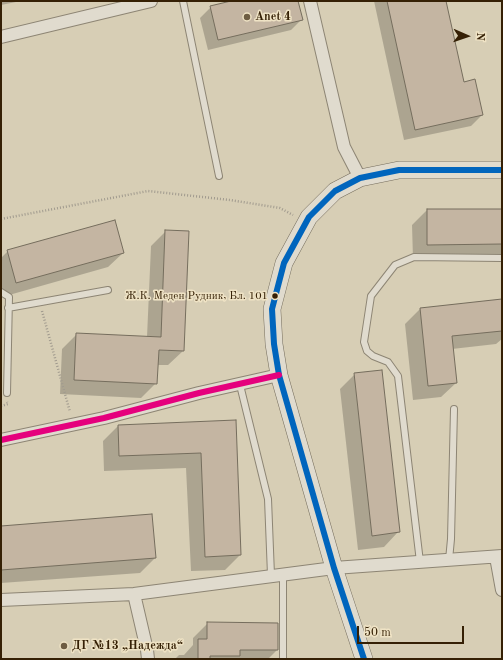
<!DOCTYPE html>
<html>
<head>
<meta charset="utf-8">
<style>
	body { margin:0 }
	#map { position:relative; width:503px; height:660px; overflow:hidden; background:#d7ceb5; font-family:"Old Standard TT",serif }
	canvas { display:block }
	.frame { position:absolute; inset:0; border:2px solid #352005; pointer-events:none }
	.north { position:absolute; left:447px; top:16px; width:40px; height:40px; -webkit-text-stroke:3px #efe3c5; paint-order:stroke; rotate:92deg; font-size:11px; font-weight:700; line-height:16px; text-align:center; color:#352005 }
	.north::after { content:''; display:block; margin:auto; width:14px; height:18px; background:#352005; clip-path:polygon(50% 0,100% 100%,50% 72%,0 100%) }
	.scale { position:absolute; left:357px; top:626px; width:107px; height:18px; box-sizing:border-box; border:2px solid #352005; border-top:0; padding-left:5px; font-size:12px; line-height:14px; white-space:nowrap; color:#352005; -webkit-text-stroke:3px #efe3c5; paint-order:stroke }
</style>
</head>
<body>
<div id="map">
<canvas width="503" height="660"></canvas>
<div class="frame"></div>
<div class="north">N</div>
<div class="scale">50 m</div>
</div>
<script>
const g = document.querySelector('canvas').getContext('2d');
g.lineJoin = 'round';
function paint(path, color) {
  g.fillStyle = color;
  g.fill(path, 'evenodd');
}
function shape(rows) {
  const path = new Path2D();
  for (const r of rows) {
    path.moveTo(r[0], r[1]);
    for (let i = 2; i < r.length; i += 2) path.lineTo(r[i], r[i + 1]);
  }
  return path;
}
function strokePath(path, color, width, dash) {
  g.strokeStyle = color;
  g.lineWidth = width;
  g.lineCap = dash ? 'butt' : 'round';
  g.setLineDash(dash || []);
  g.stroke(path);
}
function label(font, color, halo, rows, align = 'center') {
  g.font = font + ' "Old Standard TT",serif';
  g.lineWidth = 3;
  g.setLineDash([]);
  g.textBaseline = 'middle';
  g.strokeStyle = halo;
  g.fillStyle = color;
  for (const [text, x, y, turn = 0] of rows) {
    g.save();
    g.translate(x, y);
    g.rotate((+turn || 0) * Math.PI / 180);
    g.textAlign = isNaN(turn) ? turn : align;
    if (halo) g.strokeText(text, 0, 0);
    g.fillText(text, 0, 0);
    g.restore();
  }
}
const shadow = shape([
	[1,1,21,1,1,5],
	[235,1,297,1,302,19,291,30,208,50,200,18,211,7],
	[374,1,445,1,463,83,482,115,471,126,404,140],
	[427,210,502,210,502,258,413,259,412,225],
	[166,231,183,351,168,365,157,365,156,383,141,398,60,394,62,349,77,334,147,337,151,246],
	[8,251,123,253,108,267,2,297,1,258],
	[502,300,502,339,496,344,452,349,456,383,441,397,413,400,405,324,420,309],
	[355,374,398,532,384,547,358,550,340,389],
	[235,421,240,555,225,570,191,571,186,468,104,471,103,441,118,426],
	[1,527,155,558,140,573,1,583],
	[208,623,277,650,268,659,175,659,179,655,184,655,193,645,193,638]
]);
const building = shape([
	[231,1,298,1,303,20,218,40,210,6,231,1],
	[387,1,446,1,464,82,475,79,483,115,415,130,387,1],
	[427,209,502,209,502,244,427,245,427,209],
	[115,220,124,253,16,283,7,250,115,220],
	[165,230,189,231,184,351,159,350,157,384,74,380,76,333,161,337,165,230],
	[502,299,502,331,452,336,457,383,428,386,420,308,502,299],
	[382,370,400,532,372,536,354,373,382,370],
	[236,420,241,555,205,557,201,453,119,456,118,425,236,420],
	[152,514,156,558,1,570,1,526,152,514],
	[207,622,278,623,278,650,240,650,240,656,210,656,210,659,198,659,198,639,207,639,207,622]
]);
const path = shape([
	[1,219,148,191,230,200,280,208,293,215],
	[42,311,70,412],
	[1,406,8,404,7,402]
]);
const lane = shape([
	[183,1,219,176],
	[1,292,9,297,7,393],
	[8,308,108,290],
	[240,385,268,499,271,575],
	[449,560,451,539,454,409],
	[420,562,398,376,388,362,373,356,367,351,364,342,371,296,395,265,414,257,502,258],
	[283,659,283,574]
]);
const street = shape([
	[310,1,344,147,360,178],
	[1,37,151,1],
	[1,440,104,418,199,393,279,375],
	[496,557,502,590],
	[134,594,147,650,148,659],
	[1,600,134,594,334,568,502,556]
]);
const secondary = shape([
	[364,659,334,568,279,375,274,344,272,309,284,263,309,217,335,191,360,178,399,170,502,170]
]);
const bus1 = shape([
	[364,659,334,568,279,375,274,344,272,309,284,263,309,217,335,191,360,178,399,170,502,170]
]);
const bus2 = shape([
	[1,440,104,418,199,393,279,375]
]);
const markers = [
	[247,17,4,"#6e5d43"],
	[275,296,3.5,"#352005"],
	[64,646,4,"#6e5d43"]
];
const busNames = [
	["Ж.К. Меден Рудник, Бл. 101",268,296]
];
const poiNames = [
	["Anet 4",255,17],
	["ДГ №13 „Надежда“",72,646]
];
paint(shadow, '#0003');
paint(building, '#c4b5a2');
strokePath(building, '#756d5d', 1);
strokePath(lane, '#8d8574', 8);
strokePath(street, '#8d8574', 14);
strokePath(secondary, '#756d5d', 18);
strokePath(path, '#a09a8e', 2.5, [1, 2]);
strokePath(lane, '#e0dbce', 6);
strokePath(street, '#e0dbce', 12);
strokePath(secondary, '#e0dbce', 17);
strokePath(bus1, '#0065bd', 6);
strokePath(bus2, '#e5007d', 6);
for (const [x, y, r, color] of markers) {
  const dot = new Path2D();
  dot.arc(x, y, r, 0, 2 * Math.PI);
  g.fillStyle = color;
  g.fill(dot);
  strokePath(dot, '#efe3c5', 1.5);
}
label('11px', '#352005', '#efe3c5', busNames, 'right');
label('bold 12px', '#352005', '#efe3c5', poiNames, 'left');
</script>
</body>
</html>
